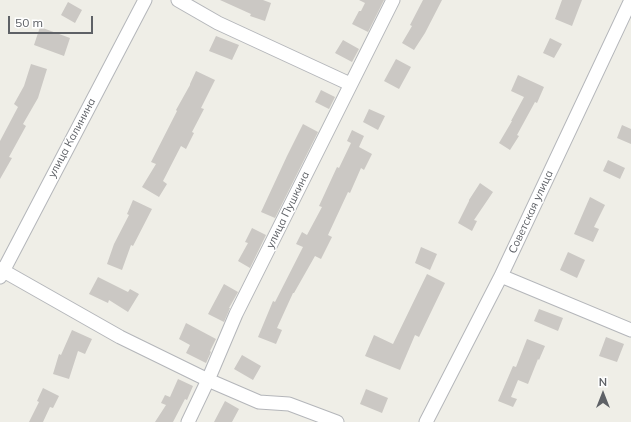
<!DOCTYPE html>
<html>
<head>
<meta charset="utf-8">
<style>
	body { margin:0 }
	#map { position:relative; width:631px; height:422px; overflow:hidden; background:#efeee7; font-family:Mulish,sans-serif }
	canvas { display:block }
	.north { position:absolute; left:583px; top:374px; width:40px; height:40px; -webkit-text-stroke:3px #fff; paint-order:stroke; rotate:0deg; font-size:11px; font-weight:700; line-height:16px; text-align:center; color:#5e6166 }
	.north::after { content:''; display:block; margin:auto; width:14px; height:18px; background:#5e6166; clip-path:polygon(50% 0,100% 100%,50% 72%,0 100%) }
	.scale { position:absolute; left:8px; top:16px; width:85px; height:18px; box-sizing:border-box; border:2px solid #5e6166; border-top:0; padding-left:5px; font-size:12px; line-height:14px; white-space:nowrap; color:#5e6166; -webkit-text-stroke:3px #fff; paint-order:stroke }
</style>
</head>
<body>
<div id="map">
<canvas width="631" height="422"></canvas>
<div class="north">N</div>
<div class="scale">50 m</div>
</div>
<script>
const g = document.querySelector('canvas').getContext('2d');
g.lineJoin = 'round';
function paint(path, color) {
  g.fillStyle = color;
  g.fill(path, 'evenodd');
}
function shape(rows) {
  const path = new Path2D();
  for (const r of rows) {
    path.moveTo(r[0], r[1]);
    for (let i = 2; i < r.length; i += 2) path.lineTo(r[i], r[i + 1]);
  }
  return path;
}
function strokePath(path, color, width, dash) {
  g.strokeStyle = color;
  g.lineWidth = width;
  g.lineCap = dash ? 'butt' : 'round';
  g.setLineDash(dash || []);
  g.stroke(path);
}
function label(font, color, halo, rows, align = 'center') {
  g.font = font + ' Mulish,sans-serif';
  g.lineWidth = 3;
  g.setLineDash([]);
  g.textBaseline = 'middle';
  g.strokeStyle = halo;
  g.fillStyle = color;
  for (const [text, x, y, turn = 0] of rows) {
    g.save();
    g.translate(x, y);
    g.rotate((+turn || 0) * Math.PI / 180);
    g.textAlign = isNaN(turn) ? turn : align;
    if (halo) g.strokeText(text, 0, 0);
    g.fillText(text, 0, 0);
    g.restore();
  }
}
const building = shape([
	[220,0,263,0,271,3,265,21,250,16,251,14],
	[359,0,384,0,368,32,352,24,359,11,361,11,365,3],
	[423,0,442,0,425,33,414,50,402,43,412,26,410,25],
	[562,0,582,0,572,26,555,19],
	[68,2,82,10,75,23,61,15],
	[40,27,70,38,64,56,34,45],
	[216,36,239,45,232,60,209,51],
	[550,38,562,44,554,58,543,53],
	[343,40,359,49,352,62,335,53],
	[396,59,411,67,399,89,384,81],
	[31,64,47,69,38,98,23,124,26,126,9,157,12,158,0,179,0,141,18,107,14,104,24,86],
	[196,71,215,80,201,108,204,109,192,132,194,133,186,149,181,146,163,181,167,184,159,197,142,187,156,164,151,162,177,111,176,110,190,85,190,84],
	[518,75,544,87,537,103,535,102,517,135,519,136,510,150,499,143,512,121,511,121,524,97,511,91],
	[321,90,335,97,329,109,315,102],
	[369,109,385,116,378,130,363,122],
	[303,124,318,132,275,218,261,212,287,156],
	[622,125,631,129,631,144,617,138],
	[352,130,364,136,359,147,372,154,364,170,361,168,350,193,348,192,328,235,332,237,321,259,315,256,294,293,293,293,277,328,282,330,276,344,258,337,273,301,275,302,303,247,296,244,302,232,307,235,322,207,319,206,337,167,339,168,351,143,347,141],
	[608,160,625,168,620,179,603,171],
	[480,183,493,192,474,220,477,221,472,231,458,223,469,201,469,200],
	[590,197,605,205,594,227,599,229,593,242,574,234],
	[133,200,152,209,133,246,131,245,122,270,107,264,114,244,129,215,127,214],
	[252,228,266,235,250,268,238,261,248,243,245,242],
	[421,247,437,254,430,270,415,263],
	[568,252,585,260,577,278,560,270],
	[427,274,445,283,419,337,415,335,400,370,365,356,374,335,393,344],
	[98,277,128,292,130,289,139,294,128,312,109,300,108,303,89,294],
	[224,284,238,292,229,308,230,308,224,322,208,314],
	[539,309,563,318,558,331,534,321],
	[186,323,216,339,210,351,211,352,206,363,186,353,190,345,179,339],
	[72,330,92,339,85,354,78,351,69,379,53,374,59,354,61,355],
	[606,337,624,344,617,362,599,356],
	[527,339,545,346,539,360,538,359,528,384,518,380,511,397,517,399,513,407,498,401,513,366,516,367],
	[242,355,261,366,253,380,234,369],
	[178,379,193,386,187,400,185,399,173,422,155,422,166,405,161,403,165,395,170,397],
	[43,388,59,396,53,408,50,407,43,422,29,422,39,402,37,401],
	[366,389,388,398,382,413,360,404],
	[225,401,239,409,232,422,214,422]
]);
const minor = shape([
	[178,0,218,23,350,84],
	[0,269,120,337,208,380,259,402,289,404,337,422],
	[501,276,631,330],
	[0,277,145,0],
	[188,422,208,380,236,314,393,0],
	[426,422,501,276,631,0]
]);
const streetNames = [
	["улица Калинина",72,138,-62],
	["улица Пушкина",288,210,-64],
	["Советская улица",531,212,-65]
];
paint(building, '#cbc8c4');
strokePath(minor, '#b4b6ba', 15);
strokePath(minor, '#fff', 13);
label('11px', '#5e6166', '#fff', streetNames);
</script>
</body>
</html>
